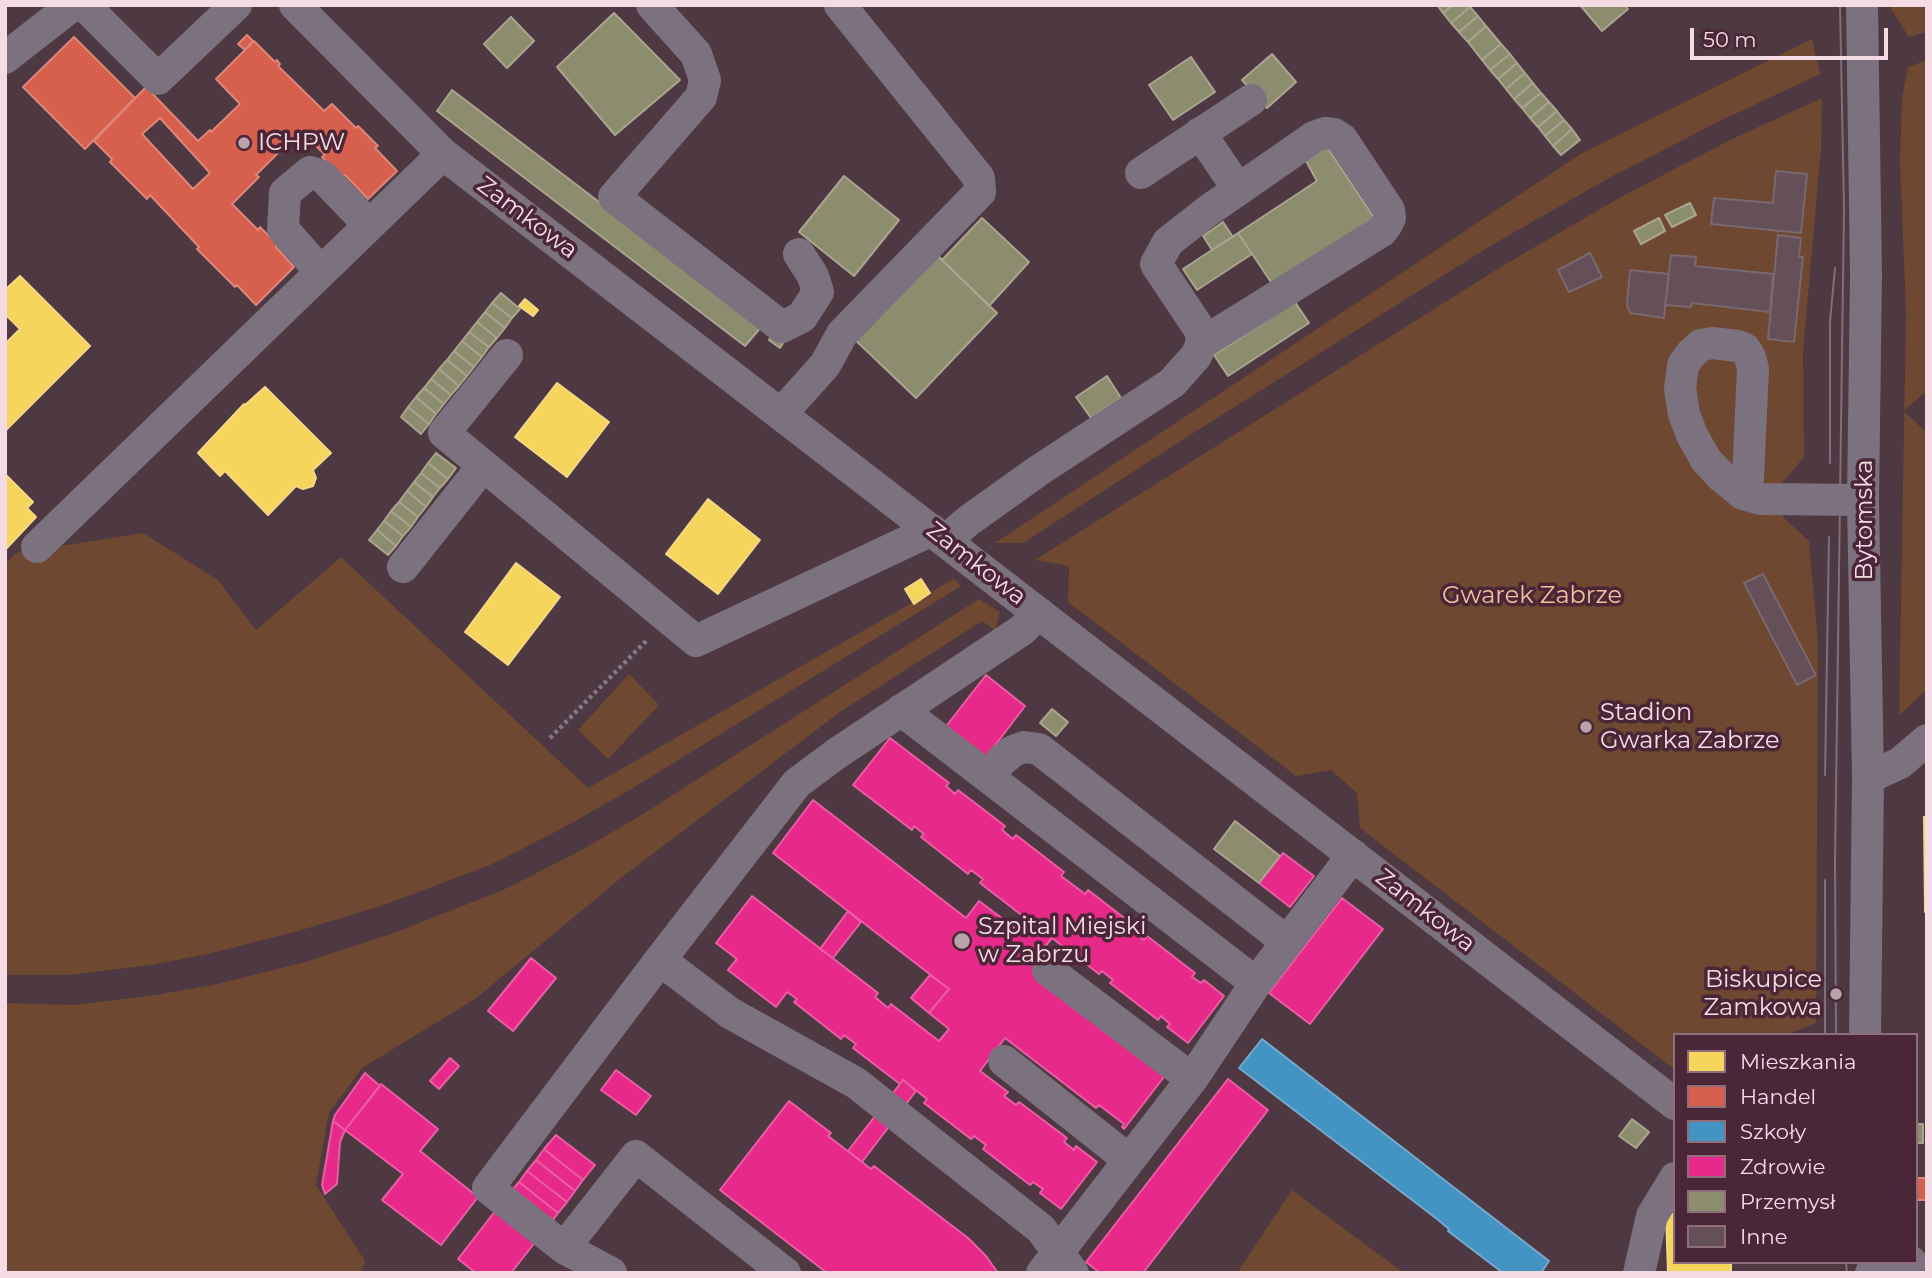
<!DOCTYPE html>
<html>
<head>
<meta charset="utf-8">
<style>
	body { margin:0 }
	#map { position:relative; width:1932px; height:1278px; overflow:hidden; background:#4e3841; font-family:Montserrat,sans-serif }
	canvas { display:block }
	.frame { position:absolute; inset:0; border:7px solid #f4dbe4; pointer-events:none }
	.legend { position:absolute; left:1673px; top:1033px; width:245px; height:231px; box-sizing:border-box; background:#4b2636; border:2px solid #8f6e7c; margin:0; padding:9px 12px; list-style:none; font-size:21px; color:#f4dbe4 }
	.legend li { display:flex; align-items:center; gap:14px; height:35px }
	.legend b { width:35px; border:2px solid #8f6e7c }
	.scale { position:absolute; left:1690px; top:28px; width:198px; height:32px; box-sizing:border-box; border:4px solid #f4dbe4; border-top:0; padding-left:9px; font-size:21px; line-height:24px; white-space:nowrap; color:#f4dbe4; -webkit-text-stroke:5px #4b2636; paint-order:stroke }
</style>
</head>
<body>
<div id="map">
<canvas width="1932" height="1278"></canvas>
<div class="frame"></div>
<ul class="legend">
<li><b style="height:19px;background:#f6d55c"></b>Mieszkania</li>
<li><b style="height:19px;background:#d6604d"></b>Handel</li>
<li><b style="height:19px;background:#4393c3"></b>Szkoły</li>
<li><b style="height:19px;background:#e7298a"></b>Zdrowie</li>
<li><b style="height:19px;background:#8c8c6e"></b>Przemysł</li>
<li><b style="height:19px;background:#654f58"></b>Inne</li>
</ul>
<div class="scale">50 m</div>
</div>
<script>
const g = document.querySelector('canvas').getContext('2d');
g.lineJoin = 'round';
function paint(path, color) {
  g.fillStyle = color;
  g.fill(path, 'evenodd');
}
function shape(rows) {
  const path = new Path2D();
  for (const r of rows) {
    path.moveTo(r[0], r[1]);
    for (let i = 2; i < r.length; i += 2) path.lineTo(r[i], r[i + 1]);
  }
  return path;
}
function strokePath(path, color, width, dash) {
  g.strokeStyle = color;
  g.lineWidth = width;
  g.lineCap = dash ? 'butt' : 'round';
  g.setLineDash(dash || []);
  g.stroke(path);
}
function label(font, color, halo, rows, align = 'center') {
  g.font = font + ' Montserrat,sans-serif';
  g.lineWidth = 7;
  g.setLineDash([]);
  g.textBaseline = 'middle';
  g.strokeStyle = halo;
  g.fillStyle = color;
  for (const [text, x, y, turn = 0] of rows) {
    g.save();
    g.translate(x, y);
    g.rotate((+turn || 0) * Math.PI / 180);
    g.textAlign = isNaN(turn) ? turn : align;
    if (halo) g.strokeText(text, 0, 0);
    g.fillText(text, 0, 0);
    g.restore();
  }
}
const green = shape([
	[1891,5,1927,5,1927,32,1909,37,1891,9],
	[1812,39,1820,74,1720,121,1609,178,1492,245,1190,435,1023,543,995,543,1582,153],
	[1927,60,1927,390,1904,411,1927,433,1927,689,1899,716,1906,313,1900,160,1902,98,1908,67],
	[1822,98,1821,149,1803,351,1804,457,1781,484,1783,517,1809,541,1818,644,1816,1023,1785,1035,1675,1035,1675,1070,1360,828,1357,793,1331,770,1296,776,1068,602,1069,566,1035,560,1504,265,1619,198,1730,140],
	[143,533,218,580,256,630,341,557,588,788,954,579,961,586,628,791,561,829,490,865,384,905,295,932,208,954,151,965,69,975,5,975,5,564,16,553],
	[979,599,1000,612,995,630,982,621,840,712,621,878,475,999,362,1068,329,1113,316,1185,365,1261,361,1273,5,1273,5,1003,74,1005,156,995,217,984,305,962,394,933,503,890,580,851,643,814],
	[629,674,659,705,608,759,578,730],
	[1292,1190,1404,1273,1237,1273]
]);
const homes = shape([
	[20,276,90,346,6,430,5,344,20,329,5,314,5,290,20,276],
	[525,299,538,310,533,316,519,306,525,299],
	[557,383,609,422,567,477,515,437,557,383],
	[265,387,331,453,313,470,316,478,313,486,303,489,296,486,268,515,225,471,220,476,198,453,244,404,245,405,265,387],
	[5,474,33,502,27,508,36,517,5,550,5,474],
	[708,499,760,540,718,594,666,554,708,499],
	[516,563,560,597,508,665,465,632,516,563],
	[921,579,930,593,914,604,905,589,921,579],
	[1924,817,1927,817,1927,912,1925,912,1924,817],
	[1666,1214,1675,1214,1675,1262,1731,1262,1731,1273,1668,1273,1666,1214]
]);
const shops = shape([
	[247,35,253,41,245,50,238,44,247,35],
	[74,37,135,98,85,149,23,87,74,37],
	[254,41,275,62,277,60,280,64,278,66,324,111,332,104,356,128,358,126,378,146,375,148,397,171,368,199,345,175,342,177,322,157,325,155,301,130,256,175,259,177,232,204,258,230,260,227,278,245,276,247,294,267,256,305,237,285,235,287,197,249,199,247,150,195,147,199,110,162,112,159,94,141,146,87,198,141,210,130,211,132,240,104,216,79,254,41],
	[160,118,210,173,193,189,142,134,160,118],
	[1916,1178,1927,1178,1926,1200,1916,1200,1916,1178]
]);
const schools = shape([
	[1262,1039,1549,1261,1541,1273,1503,1273,1448,1231,1449,1229,1437,1219,1239,1068,1262,1039]
]);
const health = shape([
	[986,675,1025,706,984,760,944,729,986,675],
	[890,738,949,783,946,786,955,794,958,790,1005,826,1002,830,1013,839,1016,835,1064,872,1061,876,1085,894,1088,890,1136,927,1133,931,1144,940,1147,936,1195,973,1192,977,1201,983,1204,980,1224,996,1188,1043,1167,1027,1170,1024,1161,1016,1158,1020,1110,983,1113,980,1102,971,1099,974,1052,938,1043,949,1167,1073,1124,1129,1122,1127,1124,1124,1099,1105,1096,1108,1005,1038,980,1071,1008,1092,1004,1096,1016,1105,1019,1102,1067,1138,1064,1142,1074,1150,1076,1146,1097,1162,1061,1209,1040,1193,1043,1189,1033,1182,1030,1185,983,1149,986,1145,974,1136,971,1139,924,1103,927,1099,903,1080,900,1084,853,1048,856,1044,844,1035,841,1039,794,1002,797,999,787,992,776,1007,728,970,737,959,716,943,752,896,878,993,875,997,888,1008,891,1004,939,1041,949,1029,929,1013,949,989,773,853,813,800,966,918,979,901,1019,931,1028,920,980,883,983,879,971,870,968,874,921,837,924,834,914,826,912,830,853,785,890,738],
	[1283,853,1314,876,1290,907,1259,883,1283,853],
	[1342,898,1383,929,1310,1024,1269,993,1342,898],
	[848,911,861,922,833,958,820,949,848,911],
	[531,958,556,978,513,1031,488,1011,531,958],
	[930,975,949,989,929,1013,911,998,930,975],
	[450,1058,459,1066,439,1089,430,1081,450,1058],
	[616,1070,651,1096,636,1115,601,1090,616,1070],
	[365,1073,380,1086,345,1130,333,1121,335,1115,365,1073],
	[1228,1079,1268,1110,1143,1273,1100,1273,1086,1262,1228,1079],
	[903,1080,916,1091,862,1162,848,1151,903,1080],
	[381,1084,438,1129,420,1151,478,1197,441,1245,382,1200,403,1174,345,1130,381,1084],
	[789,1101,831,1133,828,1136,871,1169,874,1166,968,1238,986,1256,998,1273,827,1273,720,1190,789,1101],
	[333,1121,345,1130,340,1142,337,1184,325,1194,322,1185,333,1121],
	[556,1135,595,1165,583,1180,544,1149,556,1135],
	[544,1149,583,1180,575,1191,536,1160,544,1149],
	[536,1160,575,1191,567,1202,527,1171,536,1160],
	[527,1171,567,1202,558,1213,519,1182,527,1171],
	[519,1182,558,1213,550,1224,510,1193,519,1182],
	[496,1210,536,1241,511,1273,476,1273,458,1259,496,1210]
]);
const industry = shape([
	[1437,5,1453,5,1443,13,1437,5],
	[1453,5,1469,5,1470,7,1451,23,1443,13,1453,5],
	[1580,5,1625,5,1628,9,1602,31,1580,5],
	[1470,7,1478,16,1459,32,1451,23,1470,7],
	[614,13,680,80,615,135,557,67,614,13],
	[1478,16,1486,26,1468,42,1459,32,1478,16],
	[511,17,534,41,507,68,484,44,511,17],
	[1486,26,1501,44,1482,60,1468,42,1486,26],
	[1501,44,1510,54,1490,70,1482,60,1501,44],
	[1272,54,1296,82,1267,108,1242,80,1272,54],
	[1510,54,1517,63,1498,79,1490,70,1510,54],
	[1191,57,1215,92,1173,120,1149,85,1191,57],
	[1517,63,1525,73,1506,89,1498,79,1517,63],
	[1525,73,1533,83,1514,99,1506,89,1525,73],
	[1533,83,1541,93,1522,108,1514,99,1533,83],
	[452,90,762,326,745,346,437,111,452,90],
	[1541,93,1549,102,1530,118,1522,108,1541,93],
	[1549,102,1557,111,1538,127,1530,118,1549,102],
	[1557,111,1564,120,1545,136,1538,127,1557,111],
	[1564,120,1572,129,1553,146,1545,136,1564,120],
	[1572,129,1580,140,1561,155,1553,146,1572,129],
	[1327,147,1375,219,1273,285,1238,233,1317,181,1306,161,1327,147],
	[844,176,899,220,854,276,799,232,844,176],
	[1690,203,1696,215,1672,227,1665,215,1690,203],
	[982,218,1029,262,989,306,942,260,982,218],
	[1659,218,1665,231,1641,244,1634,231,1659,218],
	[1223,222,1233,237,1212,250,1203,236,1223,222],
	[1238,233,1252,254,1197,290,1183,269,1238,233],
	[932,250,997,313,916,398,850,335,932,250],
	[501,293,520,309,512,318,492,303,501,293],
	[1295,302,1309,323,1228,376,1214,355,1295,302],
	[492,303,512,318,505,328,485,312,492,303],
	[485,312,505,328,497,338,477,322,485,312],
	[477,322,497,338,489,347,469,332,477,322],
	[469,332,489,347,482,357,462,341,469,332],
	[772,335,783,343,780,348,769,340,772,335],
	[462,341,482,357,474,367,454,351,462,341],
	[454,351,474,367,467,376,447,360,454,351],
	[447,360,467,376,459,386,439,369,447,360],
	[439,369,459,386,451,395,431,379,439,369],
	[1107,376,1121,398,1091,418,1076,397,1107,376],
	[431,379,451,395,444,404,424,388,431,379],
	[424,388,444,404,436,414,416,397,424,388],
	[416,397,436,414,429,424,408,407,416,397],
	[408,407,429,424,421,434,401,417,408,407],
	[436,453,456,468,448,479,428,463,436,453],
	[428,463,448,479,440,488,421,473,428,463],
	[421,473,440,488,433,497,414,482,421,473],
	[414,482,433,497,426,507,407,491,414,482],
	[407,491,426,507,418,517,399,502,407,491],
	[399,502,418,517,411,527,391,511,399,502],
	[391,511,411,527,403,536,384,521,391,511],
	[384,521,403,536,396,546,377,530,384,521],
	[377,530,396,546,388,555,369,540,377,530],
	[1052,709,1068,722,1056,736,1040,723,1052,709],
	[1235,821,1280,856,1259,883,1214,849,1235,821],
	[1632,1119,1649,1132,1636,1148,1619,1136,1632,1119],
	[1916,1124,1923,1124,1923,1143,1916,1143,1916,1124]
]);
const building = shape([
	[1776,171,1807,174,1801,233,1711,224,1714,198,1773,203,1776,171],
	[1778,235,1801,238,1799,257,1803,257,1794,342,1768,339,1778,235],
	[1590,253,1602,277,1569,292,1558,270,1590,253],
	[1671,255,1696,257,1695,266,1773,274,1770,312,1692,303,1691,307,1665,305,1671,255],
	[1630,270,1669,274,1664,318,1630,313,1627,305,1630,270],
	[1763,574,1816,675,1797,685,1744,583,1763,574]
]);
const path = shape([
	[550,738,648,639]
]);
const minor = shape([
	[84,5,158,79,236,5],
	[295,5,443,154,1675,1104],
	[652,5,696,54,705,80,701,97,614,197,782,327,802,317,818,292,813,276,799,254],
	[1862,5,1866,275,1863,500,1868,778,1865,1035],
	[5,58,73,5],
	[1200,133,1238,189],
	[1141,173,1251,100],
	[321,272,283,229,285,193,310,172,322,176,369,225],
	[507,355,444,433,696,641,932,530],
	[781,414,825,365,842,334,980,192,979,178,840,5],
	[1743,494,1748,478,1753,369,1750,357,1745,349,1738,346,1712,343,1701,345,1691,354,1683,365,1680,389,1684,414,1692,435,1706,460,1721,476,1743,494,1760,499,1863,500],
	[945,541,968,521,1038,471,1172,383,1196,356,1202,343,1200,330,1156,264,1168,242,1209,210,1314,137,1325,133,1334,134,1342,139,1389,210,1390,218,1387,224,1382,231,1202,343],
	[37,547,443,154],
	[403,567,483,466],
	[901,710,1256,983],
	[989,777,1002,760,1013,751,1024,747,1039,749,1287,942],
	[1868,778,1900,763,1927,740],
	[660,960,730,1013,856,1083,1041,1229,1073,1273],
	[1048,970,1192,1079],
	[1004,1061,1129,1160],
	[564,1248,636,1156,785,1273],
	[611,1273,564,1248,488,1188,660,960,797,783,836,754,1022,630,1039,613],
	[1042,1273,1192,1079,1256,983,1353,855],
	[1639,1273,1652,1216,1675,1178],
	[1871,1273,1911,1262]
]);
const tram = shape([
	[1830,463,1830,322,1835,268],
	[1825,775,1829,537],
	[1825,880,1825,1035],
	[1836,1035,1835,862,1844,209,1840,5],
	[1846,1262,1847,1273],
	[1858,1262,1859,1273]
]);
const markers = [
	[244,143,7,"#baa2ab"],
	[1586,727,7,"#baa2ab"],
	[962,941,9,"#baa2ab"],
	[1836,994,7,"#baa2ab"]
];
const poiNames = [
	["ICHPW",258,143],
	["Stadion",1600,713],
	["Gwarka Zabrze",1600,741],
	["Szpital Miejski",978,927],
	["w Zabrzu",978,955],
	["Biskupice",1822,980,"right"],
	["Zamkowa",1822,1008,"right"]
];
const streetNames = [
	["Zamkowa",527,218,37],
	["Bytomska",1865,520,-90],
	["Zamkowa",976,564,38],
	["Zamkowa",1425,911,38]
];
const parkNames = [
	["Gwarek Zabrze",1532,596]
];
paint(green, '#6e4830');
paint(homes, '#f6d55c');
strokePath(homes, '#f5d785', 2);
paint(shops, '#d6604d');
strokePath(shops, '#df857a', 2);
paint(schools, '#4393c3');
strokePath(schools, '#78a9cd', 2);
paint(health, '#e7298a');
strokePath(health, '#eb5ea5', 2);
paint(industry, '#8c8c6e');
strokePath(industry, '#aba491', 2);
paint(building, '#654f58');
strokePath(building, '#7a686f', 2);
strokePath(path, '#847986', 4.5, [3.5, 3.5]);
strokePath(minor, '#7c727f', 32);
strokePath(tram, '#7d707b', 2);
for (const [x, y, r, color] of markers) {
  const dot = new Path2D();
  dot.arc(x, y, r, 0, 2 * Math.PI);
  g.fillStyle = color;
  g.fill(dot);
  strokePath(dot, '#4b2636', 2.5);
}
label('24px', '#f4dbe4', '#4b2636', poiNames, 'left');
label('24px', '#f4dbe4', '#4b2636', streetNames);
label('24px', '#f5c09e', '#4b2636', parkNames);
</script>
</body>
</html>
